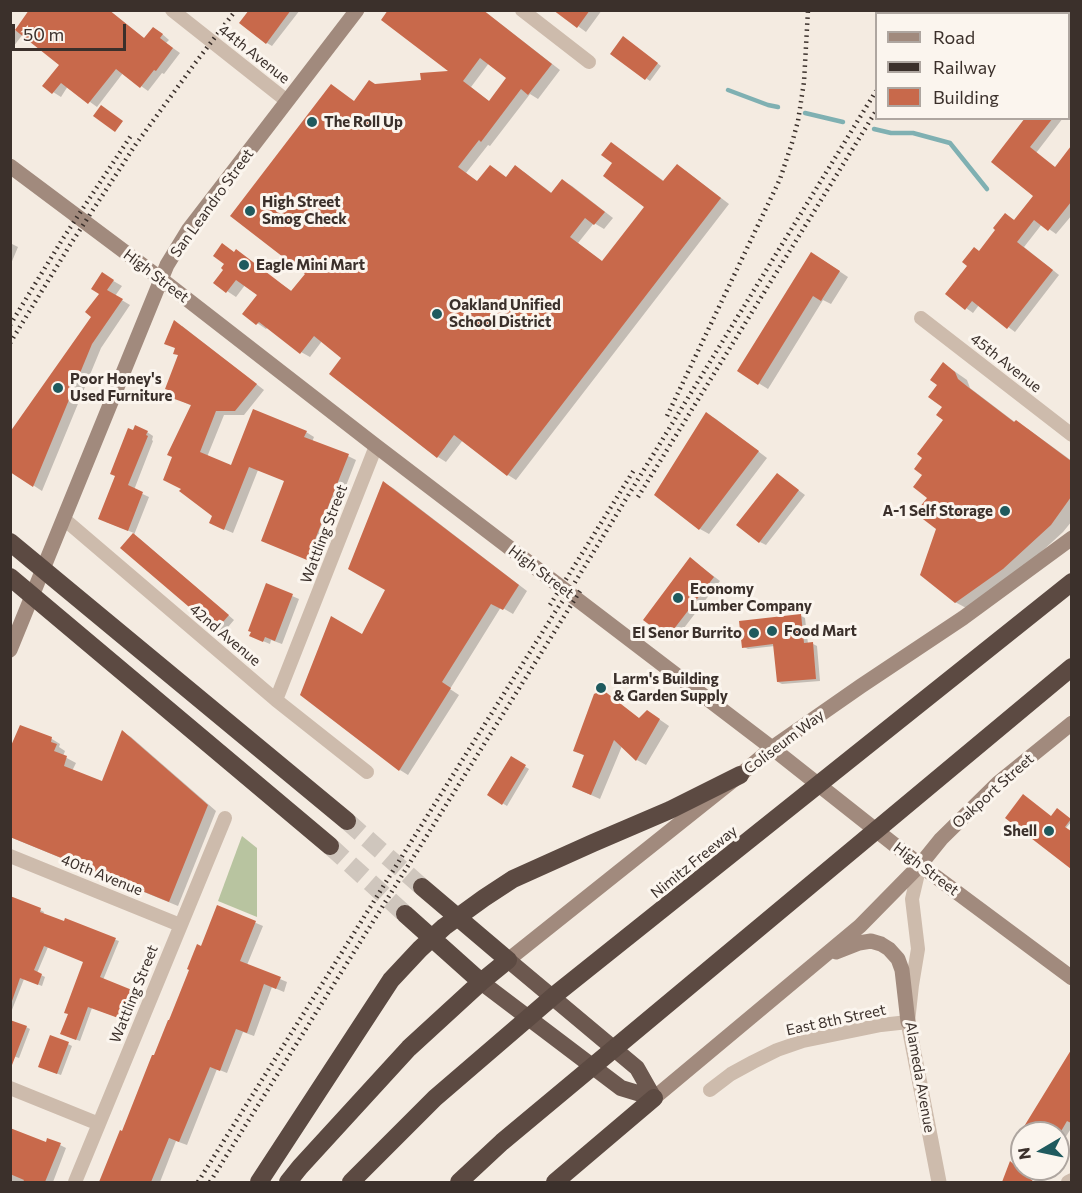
<!DOCTYPE html>
<html>
<head>
<meta charset="utf-8">
<style>
	body { margin:0 }
	#map { position:relative; width:1082px; height:1193px; overflow:hidden; background:#f4ebe1; font-family:Commissioner,sans-serif }
	canvas { display:block }
	.frame { position:absolute; inset:0; border:12px solid #3b302b; pointer-events:none }
	.legend { position:absolute; left:875px; top:12px; width:195px; height:108px; box-sizing:border-box; background:#fbf5ee; border:2px solid #aea6a0; margin:0; padding:8px 10px; list-style:none; font-size:18px; color:#3b302b }
	.legend li { display:flex; align-items:center; gap:12px; height:30px }
	.legend b { width:30px; border:2px solid #aea6a0 }
	.north { position:absolute; left:1010px; top:1121px; width:60px; height:60px; box-sizing:border-box; background:#fbf5ee; border:2px solid #aea6a0; border-radius:50%; rotate:261deg; font-size:16px; font-weight:700; line-height:24px; text-align:center; color:#3b302b }
	.north::after { content:''; display:block; margin:auto; width:21px; height:27px; background:#1f5a5e; clip-path:polygon(50% 0,100% 100%,50% 72%,0 100%) }
	.scale { position:absolute; left:12px; top:24px; width:114px; height:27px; box-sizing:border-box; border:3px solid #3b302b; border-top:0; padding-left:8px; font-size:18px; line-height:21px; white-space:nowrap; color:#3b302b; -webkit-text-stroke:4px #fbf5ee; paint-order:stroke }
</style>
</head>
<body>
<div id="map">
<canvas width="1082" height="1193"></canvas>
<div class="frame"></div>
<ul class="legend">
<li><b style="height:8px;background:#a18a7d"></b>Road</li>
<li><b style="height:8px;background:#3b302b"></b>Railway</li>
<li><b style="height:16px;background:#c8694b"></b>Building</li>
</ul>
<div class="north">N</div>
<div class="scale">50 m</div>
</div>
<script>
const g = document.querySelector('canvas').getContext('2d');
g.lineJoin = 'round';
function paint(path, color) {
  g.fillStyle = color;
  g.fill(path, 'evenodd');
}
function shape(rows) {
  const path = new Path2D();
  for (const r of rows) {
    path.moveTo(r[0], r[1]);
    for (let i = 2; i < r.length; i += 2) path.lineTo(r[i], r[i + 1]);
  }
  return path;
}
function strokePath(path, color, width, dash) {
  g.strokeStyle = color;
  g.lineWidth = width;
  g.lineCap = dash ? 'butt' : 'round';
  g.setLineDash(dash || []);
  g.stroke(path);
}
function label(font, color, halo, rows, align = 'center') {
  g.font = font + ' Commissioner,sans-serif';
  g.lineWidth = 6;
  g.setLineDash([]);
  g.textBaseline = 'middle';
  g.strokeStyle = halo;
  g.fillStyle = color;
  for (const [text, x, y, turn = 0] of rows) {
    g.save();
    g.translate(x, y);
    g.rotate((+turn || 0) * Math.PI / 180);
    g.textAlign = isNaN(turn) ? turn : align;
    if (halo) g.strokeText(text, 0, 0);
    g.fillText(text, 0, 0);
    g.restore();
  }
}
const green = shape([
	[242,836,257,848,257,917,218,901]
]);
const shadow = shape([
	[109,10,145,39,161,33,169,40,166,43,180,53,164,74,162,73,148,91,123,73,97,107,68,86,61,97,53,92,61,65,23,34,10,51,10,26,16,31],
	[250,10,300,10,272,46,267,43],
	[483,10,560,70,538,99,530,94,490,146,488,145,466,173,478,182,507,178,515,167,524,172,553,194,563,181,572,186,613,218,604,229,594,223,578,243,603,262,646,206,614,163,620,149,665,182,677,166,686,171,729,204,516,480,508,475,463,440,446,462,438,457,343,357,322,341,310,357,301,352,268,327,266,329,244,314,259,295,245,285,236,297,215,283,225,270,226,264,223,245,293,292,307,273,331,86,355,102,377,86,423,81,452,72],
	[489,63,508,78,490,102,471,87],
	[556,10,602,10,586,32],
	[627,40,661,66,650,81,612,54],
	[1027,118,1063,118,1036,153,1056,168,1072,148,1072,215,1056,234,1042,224,1024,247,1059,275,1015,332,979,305,973,313,966,308,980,252,997,230,1005,215,1016,221,1035,196,993,162],
	[10,243,18,247,10,266],
	[821,259,848,277,831,304,823,300,768,389,739,371],
	[110,279,122,286,115,296,130,305,101,348,42,491,10,470,93,317],
	[182,326,264,390,244,415,224,415,207,457,232,467,306,432,314,437,312,442,348,456,356,460,316,563,314,563,315,561,269,543,269,544,263,541,286,481,258,470,233,533,210,523,213,515,182,491,192,406,171,396,180,356,177,349,166,343],
	[944,364,967,380,970,388,1016,423,1028,429,1072,461,1072,521,1063,532,1015,576,968,609,955,602,925,475,945,420,944,407,939,385],
	[707,414,716,419,767,458,709,534,700,529,656,495],
	[147,432,153,436,152,440,153,441,134,490,149,497,134,535,140,539,234,620,223,633,217,629,122,548,134,533,106,522],
	[778,475,805,495,766,545,760,542],
	[384,483,393,488,527,591,513,614,501,607,450,689,459,695,408,775,400,770,362,636,387,590],
	[691,559,720,581,674,641,668,637],
	[267,585,299,599,282,644,271,640,270,644,258,639],
	[801,616,805,618,808,644,813,644,817,646,820,681,782,684,778,682,775,646,748,649,744,647],
	[656,717,669,726,646,765,637,760,622,746,600,799,582,791,585,756,575,751,640,719],
	[123,732,131,737,216,811,178,906,10,837,10,746,13,747,52,739,60,744,59,747,65,751,63,756,76,763,72,771,102,783],
	[511,758,529,769,507,806,489,795],
	[1058,810,1072,821,1066,828,1072,833,1072,867,1007,818,1052,818],
	[10,898,40,910,44,912,43,915,119,941,103,980,135,993,125,1020,92,1008,80,1041,66,1036,85,962,48,947,37,973,45,977,42,986,24,979,10,1015],
	[218,907,263,926,247,965,287,982,284,992,272,987,254,1036,243,1032,227,1073,217,1069,187,1145,176,1141,160,1182,101,1182,121,1132,123,1133],
	[26,1027,30,1029,19,1058,10,1055],
	[68,1044,72,1046,61,1075,44,1069],
	[1072,1056,1072,1127,1058,1149,1058,1133,1025,1133,1063,1067],
	[10,1130,47,1144,60,1145,66,1148,53,1182,10,1182]
]);
const stream = shape([
	[728,90,768,105,778,107],
	[805,113,843,122],
	[874,129,891,133,913,133,950,143,987,189]
]);
const building = shape([
	[29,10,109,10,144,38,153,27,163,34,160,38,173,48,156,71,154,70,140,88,116,69,88,104,61,83,52,94,42,86,59,65,15,30],
	[249,10,291,10,266,44,239,23],
	[388,10,483,10,552,64,528,95,521,89,481,142,479,140,458,167,477,181,490,165,506,177,515,165,551,193,562,179,605,212,594,225,585,218,570,237,602,261,644,207,603,176,612,163,601,155,611,142,663,181,677,164,721,198,507,476,454,435,437,458,329,374,341,358,314,336,300,354,259,322,256,325,242,314,257,295,236,280,226,293,213,283,223,270,221,268,224,264,213,256,222,243,234,252,236,249,291,291,305,274,230,216,331,84,354,101,369,80,375,84,421,80,420,73,448,71,381,20],
	[480,58,506,78,489,101,463,81],
	[553,10,590,10,577,28],
	[623,36,658,63,645,80,610,54],
	[101,105,123,121,115,132,93,116],
	[1025,118,1053,118,1030,147,1055,167,1071,146,1071,202,1048,231,1034,220,1017,242,1053,270,1007,329,972,301,965,310,945,294,967,266,962,262,974,247,979,251,995,230,993,228,1005,213,1014,220,1033,196,991,162],
	[811,252,840,271,821,301,813,296,758,385,737,371],
	[102,272,114,280,107,290,123,299,92,344,33,487,10,472,10,432,91,317,85,312,99,294,91,289],
	[174,320,257,384,235,411,216,411,200,452,231,465,253,409,307,431,304,437,349,454,307,560,261,541,284,481,249,467,224,530,209,523,212,516,179,491,181,489,163,480,172,457,167,455,191,405,169,397,171,391,165,389,178,355,173,354,175,348,164,344],
	[943,362,955,372,958,379,968,387,1014,422,1016,420,1071,461,1071,497,1051,525,1003,569,955,603,920,575,936,529,915,513,927,498,913,487,922,475,914,469,922,458,917,454,943,420,936,415,942,407,928,397,937,385,930,380],
	[706,412,759,451,699,530,654,495],
	[135,425,148,431,146,435,148,436,128,485,143,492,128,531,98,519,115,476,110,474,128,428,133,430],
	[777,473,799,490,759,543,736,525],
	[383,481,519,585,503,610,491,604,442,682,451,688,399,771,300,695,331,616,362,634,385,590,348,569],
	[133,533,229,615,216,630,120,548],
	[690,557,714,577,667,638,643,620],
	[266,583,293,594,275,641,265,637,263,642,249,636,251,632,248,631],
	[801,614,804,643,813,642,816,679,777,682,773,644,742,648,739,621],
	[603,690,639,718,647,710,660,719,636,761,614,740,591,795,572,787,584,755,573,751,594,694],
	[20,725,52,737,51,742,57,744,54,751,67,756,64,766,102,781,122,730,208,805,169,902,10,837,10,748],
	[511,756,526,765,502,805,487,795],
	[1023,794,1051,816,1057,808,1071,819,1065,827,1071,831,1071,869,1005,818],
	[10,896,41,908,40,912,64,921,65,918,116,938,100,977,132,990,121,1019,88,1007,76,1040,60,1034,68,1014,64,1013,83,962,44,946,34,970,42,974,38,985,20,978,12,1001,10,1000],
	[217,905,256,921,240,961,281,977,276,989,264,984,247,1033,236,1029,220,1071,210,1067,179,1142,169,1138,151,1182,99,1182,120,1130,122,1131,152,1055,154,1055,168,1020,169,1020,189,970,187,969,197,944,201,946],
	[10,1020,27,1026,12,1065,10,1065],
	[50,1035,69,1042,57,1074,38,1067],
	[1071,1050,1071,1123,1067,1121,1060,1133,1020,1133],
	[10,1128,46,1142,47,1138,61,1143,45,1182,23,1182,24,1180,10,1174],
	[1010,1161,1034,1182,1002,1182]
]);
const motorwayTunnel = shape([
	[347,821,422,887],
	[330,846,405,914]
]);
const minor = shape([
	[172,10,287,101],
	[522,10,589,62],
	[921,318,1072,435],
	[64,519,276,700,367,772],
	[276,700,376,446],
	[10,856,180,925],
	[10,1088,99,1124],
	[710,1090,731,1074,753,1062,777,1050,803,1041,881,1025,908,1022,912,985,918,949,912,899,920,865],
	[75,1182,225,818],
	[1068,1182,1072,1180]
]);
const tertiary = shape([
	[908,1022,939,1182]
]);
const secondary = shape([
	[10,166,161,279,376,446,772,748,920,865,1072,978],
	[10,650,167,265,189,229,357,10],
	[836,952,859,943,871,941,881,944,889,949,898,959,902,970,908,1022],
	[508,960,740,775,772,748,861,686,963,618,1072,538],
	[654,1098,860,926,920,865,941,839,998,783,1072,723]
]);
const trunk = shape([
	[508,960,637,1068,654,1098],
	[481,982,621,1088,654,1098]
]);
const motorway = shape([
	[10,542,347,821],
	[10,577,330,846],
	[405,914,481,982],
	[259,1182,391,980,420,949,444,927,484,898,513,879,593,843,670,810,740,775],
	[288,1182,300,1167,409,1048,481,982,508,960,422,887],
	[351,1182,435,1098,556,994,1072,582],
	[459,1182,502,1142,1072,667],
	[555,1182,654,1098]
]);
const rail = shape([
	[925,14,927,10],
	[937,14,939,10],
	[10,325,62,240,132,134],
	[10,343,70,245,136,144,196,62,236,10],
	[667,416,780,179,792,143,798,121,804,82,808,10],
	[638,497,876,111],
	[550,605,634,470],
	[198,1182,557,609,569,592,876,91],
	[210,1182,580,591]
]);
const markers = [
	[312,122,6,"#1f5a5e"],
	[250,211,6,"#1f5a5e"],
	[244,265,6,"#1f5a5e"],
	[437,314,6,"#1f5a5e"],
	[58,388,6,"#1f5a5e"],
	[1005,511,6,"#1f5a5e"],
	[678,598,6,"#1f5a5e"],
	[772,631,6,"#1f5a5e"],
	[754,633,6,"#1f5a5e"],
	[601,688,6,"#1f5a5e"],
	[1049,831,6,"#1f5a5e"]
];
const streetNames = [
	["44th Avenue",254,54,38],
	["San Leandro Street",212,203,-54],
	["High Street",156,276,37],
	["45th Avenue",1006,363,38],
	["Wattling Street",324,534,-69],
	["High Street",541,572,37],
	["42nd Avenue",225,635,40],
	["Coliseum Way",784,742,-37],
	["Oakport Street",993,791,-42],
	["Nimitz Freeway",694,862,-39],
	["High Street",926,869,37],
	["40th Avenue",102,875,22],
	["Wattling Street",134,994,-68],
	["East 8th Street",836,1020,-12],
	["Alameda Avenue",920,1077,80]
];
const poiNames = [
	["The Roll Up",324,122],
	["High Street",262,202],
	["Smog Check",262,219],
	["Eagle Mini Mart",256,265],
	["Oakland Unified",449,305],
	["School District",449,322],
	["Poor Honey's",70,379],
	["Used Furniture",70,396],
	["A-1 Self Storage",993,511,"right"],
	["Economy",690,589],
	["Lumber Company",690,606],
	["Food Mart",784,631],
	["El Senor Burrito",742,633,"right"],
	["Larm's Building",613,679],
	["& Garden Supply",613,696],
	["Shell",1037,831,"right"]
];
paint(green, '#b8c4a0');
paint(shadow, '#0003');
strokePath(stream, '#7fb0b2', 4.5);
paint(building, '#c8694b');
strokePath(motorwayTunnel, '#cfc6bd', 18, [18, 9]);
strokePath(minor, '#cdbbac', 14);
strokePath(tertiary, '#cdbbac', 15);
strokePath(secondary, '#a18a7d', 15);
strokePath(trunk, '#6c584f', 16);
strokePath(motorway, '#5c4a42', 18);
strokePath(rail, '#3b302b', 4.5, [1.5, 4.5]);
for (const [x, y, r, color] of markers) {
  const dot = new Path2D();
  dot.arc(x, y, r, 0, 2 * Math.PI);
  g.fillStyle = color;
  g.fill(dot);
  strokePath(dot, '#fbf5ee', 2);
}
label('15px', '#3b302b', '#fbf5ee', streetNames);
label('bold 15px', '#3b302b', '#fbf5ee', poiNames, 'left');
</script>
</body>
</html>
